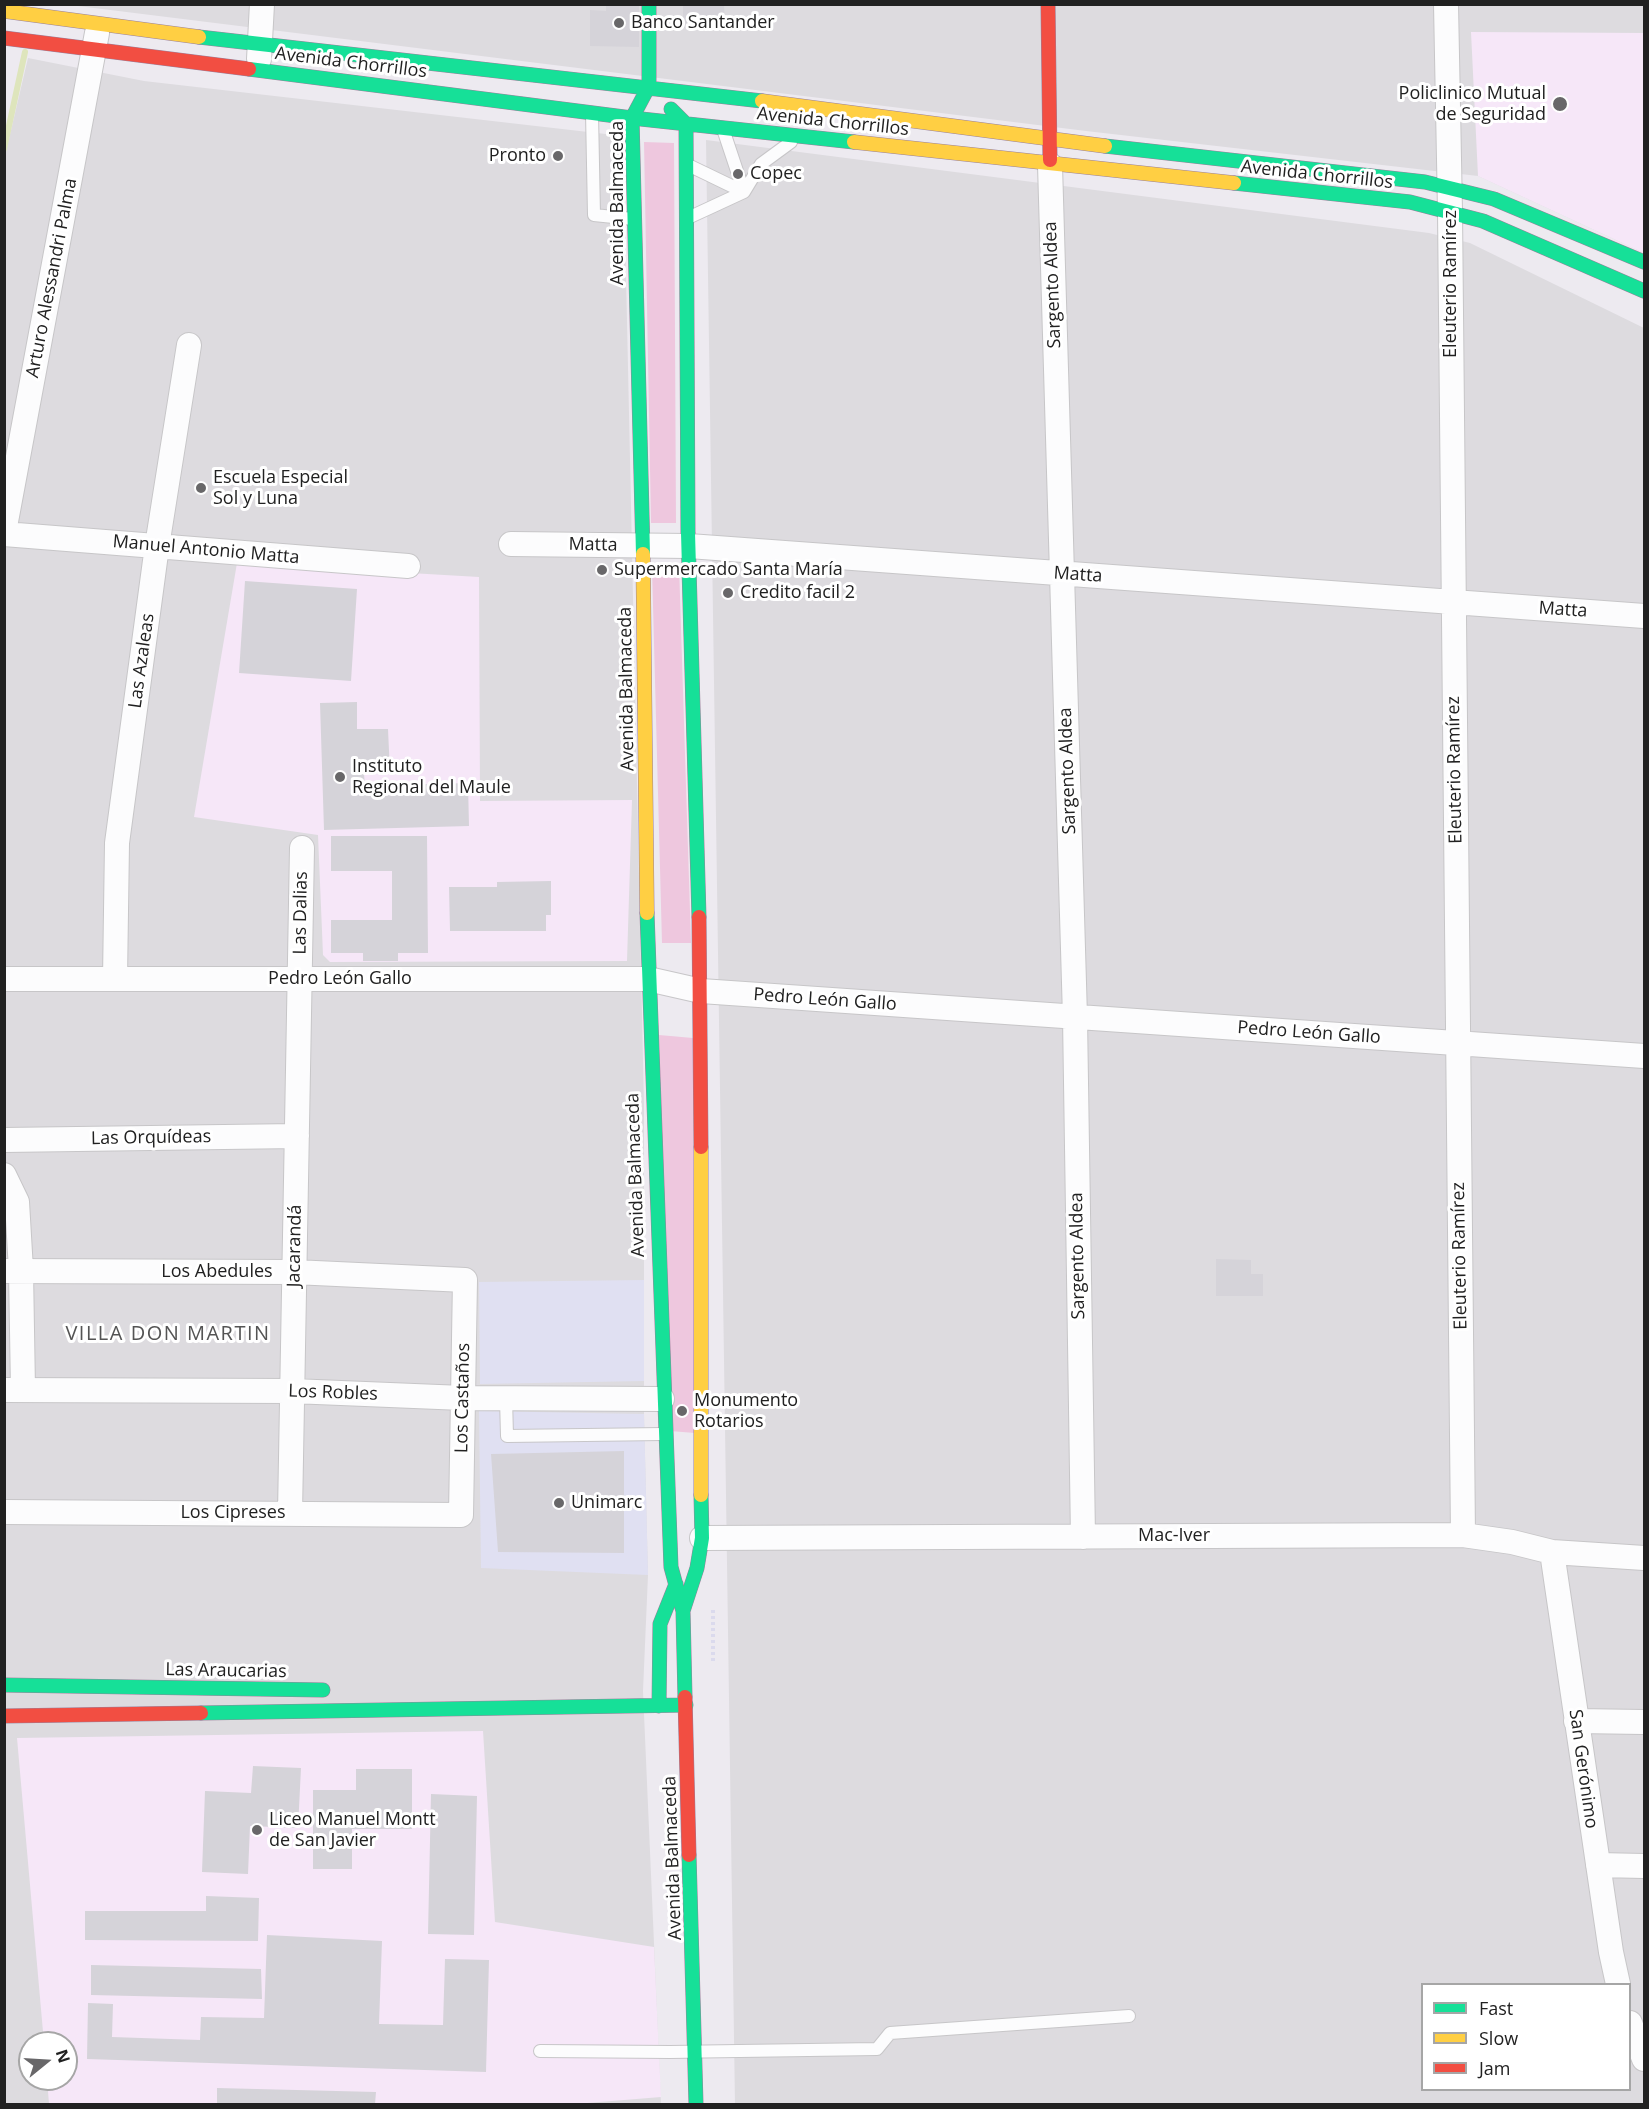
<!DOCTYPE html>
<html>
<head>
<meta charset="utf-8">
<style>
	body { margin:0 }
	#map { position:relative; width:1649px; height:2109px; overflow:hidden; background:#edeaf0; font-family:"Open Sans",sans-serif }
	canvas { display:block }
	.frame { position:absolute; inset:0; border:6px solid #212121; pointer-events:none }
	.legend { position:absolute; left:1421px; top:1983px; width:210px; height:108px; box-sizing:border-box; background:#fff; border:2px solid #a6a6a6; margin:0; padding:8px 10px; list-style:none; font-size:18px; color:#212121 }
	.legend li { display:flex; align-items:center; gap:12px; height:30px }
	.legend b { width:30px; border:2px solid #a6a6a6 }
	.north { position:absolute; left:18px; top:2031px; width:60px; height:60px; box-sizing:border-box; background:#fff; border:2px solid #a6a6a6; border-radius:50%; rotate:72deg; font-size:16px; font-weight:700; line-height:24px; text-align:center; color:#212121 }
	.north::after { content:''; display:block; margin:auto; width:21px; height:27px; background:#686769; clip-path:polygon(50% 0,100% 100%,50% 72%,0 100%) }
</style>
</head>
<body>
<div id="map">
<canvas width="1649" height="2109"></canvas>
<div class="frame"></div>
<ul class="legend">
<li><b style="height:8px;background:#16e098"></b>Fast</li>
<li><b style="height:8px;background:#ffcf43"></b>Slow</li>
<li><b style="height:8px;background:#f24e42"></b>Jam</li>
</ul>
<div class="north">N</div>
</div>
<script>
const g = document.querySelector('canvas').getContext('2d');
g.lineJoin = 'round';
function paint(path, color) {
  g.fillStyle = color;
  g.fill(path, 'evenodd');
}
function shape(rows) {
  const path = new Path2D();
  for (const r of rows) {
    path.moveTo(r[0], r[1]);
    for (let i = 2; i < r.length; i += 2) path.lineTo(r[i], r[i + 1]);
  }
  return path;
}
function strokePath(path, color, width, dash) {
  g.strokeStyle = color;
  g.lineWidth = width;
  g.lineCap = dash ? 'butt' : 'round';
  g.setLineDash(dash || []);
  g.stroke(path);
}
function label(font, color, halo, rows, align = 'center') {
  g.font = font + ' "Open Sans",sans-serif';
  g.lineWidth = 6;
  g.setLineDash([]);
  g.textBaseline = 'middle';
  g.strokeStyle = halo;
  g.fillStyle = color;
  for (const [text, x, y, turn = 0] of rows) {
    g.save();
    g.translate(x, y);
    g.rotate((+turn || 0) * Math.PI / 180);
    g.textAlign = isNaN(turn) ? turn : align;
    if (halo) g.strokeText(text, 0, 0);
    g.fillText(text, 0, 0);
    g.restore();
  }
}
const residential = shape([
	[70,5,1644,5,1644,253,1478,176,1086,131],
	[28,58,144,81,623,136,644,1107,644,1414,648,1575,643,1691,661,2104,5,2104,4,160],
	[30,2043,66,2043,66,2079,30,2079],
	[706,140,1429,233,1470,243,1644,328,1644,2104,735,2104],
	[1422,1984,1630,1984,1630,2090,1422,2090]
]);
const commercial = shape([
	[644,1280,644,1381,480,1384,479,1282],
	[479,1411,644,1414,648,1575,481,1568]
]);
const education = shape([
	[1471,32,1644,33,1644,253,1478,176],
	[237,563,479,577,480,801,632,800,627,961,330,962,323,955,318,835,194,817],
	[483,1731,495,1922,654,1947,661,2097,575,2104,49,2104,47,2079,66,2079,66,2043,44,2043,17,1738]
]);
const grass = shape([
	[644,142,674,143,676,523,651,523],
	[679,565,691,943,662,943,652,568],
	[659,1035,693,1038,695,1433,670,1431]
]);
const stream = shape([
	[4,149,25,52]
]);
const building = shape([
	[606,4,639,4,639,47,590,46,590,10,606,11],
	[683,4,724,4,725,27,683,28],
	[245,581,357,589,351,681,239,673],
	[357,702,357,729,388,729,390,773,364,774,365,786,468,783,469,826,324,830,320,703],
	[331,836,427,836,428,953,398,953,398,961,363,961,363,953,331,953,331,920,392,920,392,871,331,871],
	[551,881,551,915,546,915,546,931,450,931,449,887,497,887,497,882],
	[1216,1259,1251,1260,1251,1274,1263,1274,1263,1296,1216,1296],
	[624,1451,624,1553,498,1552,491,1454],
	[253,1766,301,1768,298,1828,250,1826,248,1874,202,1872,205,1791,251,1793],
	[356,1769,412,1769,412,1829,352,1829,352,1869,313,1869,313,1790,356,1790],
	[431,1794,477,1796,474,1935,428,1934],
	[206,1896,259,1898,258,1941,85,1940,85,1911,206,1911],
	[267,1935,382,1941,379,2024,443,2025,445,1959,489,1960,486,2072,87,2059,88,2003,113,2004,112,2037,200,2040,201,2017,264,2018],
	[91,1965,261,1969,262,1999,91,1995],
	[217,2088,376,2092,375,2104,217,2104]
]);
const path = shape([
	[713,1610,713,1663]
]);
const lane = shape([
	[592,113,594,215,633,219],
	[724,132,744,192],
	[688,165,744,192],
	[690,217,744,192,761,164,791,142],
	[506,1398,507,1436,663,1434],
	[540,2051,670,2052,877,2049,890,2033,1129,2016]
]);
const street = shape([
	[1446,4,1450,211,1463,1535],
	[259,59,262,4],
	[1050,165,1075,1017,1083,1537],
	[4,532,97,33],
	[4,534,408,566],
	[511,544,689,546,1644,616],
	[4,979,648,979,701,991,1644,1056],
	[115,979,117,843,157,546,189,345],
	[4,1140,297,1136],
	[4,1175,17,1202,21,1270,23,1390],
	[4,1271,294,1272,465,1280,461,1515,4,1512],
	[4,1390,292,1391,463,1398,662,1399],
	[290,1513,302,848],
	[702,1538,1463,1535,1512,1542,1552,1552,1644,1558],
	[1552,1552,1611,1952,1618,1984],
	[1576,1721,1644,1722],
	[1598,1865,1644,1866],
	[1630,2023,1644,2059]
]);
const fast = shape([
	[199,37,762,101],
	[249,69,632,118,854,142],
	[671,109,686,124,688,533,699,917],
	[1105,146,1425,182,1494,199,1644,262],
	[1234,183,1410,202,1483,221,1644,291],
	[643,554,632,118,649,86,649,4],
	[647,913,671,1567,683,1611,685,1697],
	[683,1611,697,1568,702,1538,701,1495],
	[4,1685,323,1690],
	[659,1706,660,1624,676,1584],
	[201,1713,686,1705],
	[689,1855,696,2104]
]);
const slow = shape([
	[4,11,199,37],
	[762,101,1105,146],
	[854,142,1234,183],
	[643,554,647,913],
	[701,1147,701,1495]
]);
const jam = shape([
	[1048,4,1050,160],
	[4,38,249,69],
	[699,917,701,1147],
	[685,1697,689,1855],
	[4,1716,201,1713]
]);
const markers = [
	[619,23,6,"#686769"],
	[1560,104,8,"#686769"],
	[558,156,6,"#686769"],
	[738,174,6,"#686769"],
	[201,488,6,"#686769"],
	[602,570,6,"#686769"],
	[728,593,6,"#686769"],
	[340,777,6,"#686769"],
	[682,1411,6,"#686769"],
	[559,1503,6,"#686769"],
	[257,1830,6,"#686769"]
];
const poiNames = [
	["Banco Santander",631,23],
	["Policlinico Mutual",1546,94,"right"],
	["de Seguridad",1546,115,"right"],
	["Pronto",546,156,"right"],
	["Copec",750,174],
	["Escuela Especial",213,478],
	["Sol y Luna",213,499],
	["Supermercado Santa María",614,570],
	["Credito facil 2",740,593],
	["Instituto",352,767],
	["Regional del Maule",352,788],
	["Monumento",694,1401],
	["Rotarios",694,1422],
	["Unimarc",571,1503],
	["Liceo Manuel Montt",269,1820],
	["de San Javier",269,1841]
];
const streetNames = [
	["Avenida Chorrillos",351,63,7],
	["Avenida Chorrillos",833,122,6],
	["Avenida Chorrillos",1317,175,6],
	["Avenida Balmaceda",618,203,-90],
	["Arturo Alessandri Palma",52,278,-79],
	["Eleuterio Ramírez",1451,284,-90],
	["Sargento Aldea",1053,285,-92],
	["Matta",593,545,1],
	["Manuel Antonio Matta",206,550,5],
	["Matta",1078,575,4],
	["Matta",1563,610,4],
	["Las Azaleas",142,661,-82],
	["Avenida Balmaceda",627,689,-91],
	["Eleuterio Ramírez",1455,770,-91],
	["Sargento Aldea",1068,771,-92],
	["Las Dalias",301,913,-89],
	["Pedro León Gallo",340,979],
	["Pedro León Gallo",825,1000,4],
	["Pedro León Gallo",1309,1033,4],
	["Las Orquídeas",151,1138,-1],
	["Avenida Balmaceda",636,1175,-92],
	["Jacarandá",295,1246,-89],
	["Sargento Aldea",1078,1256,-91],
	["Eleuterio Ramírez",1460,1256,-91],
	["Los Abedules",217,1272],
	["Los Robles",333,1393,2],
	["Los Castaños",463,1398,-89],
	["Los Cipreses",233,1513],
	["Mac-Iver",1174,1536],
	["Las Araucarias",226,1671,1],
	["San Gerónimo",1583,1769,82],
	["Avenida Balmaceda",673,1858,-92]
];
const neighbourhoodNames = [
	["VILLA DON MARTIN",168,1334]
];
paint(residential, '#dddbdf');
paint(commercial, '#e0e0f2');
paint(education, '#f6e7f8');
paint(grass, '#eec7de');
strokePath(stream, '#dee5bc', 6);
paint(building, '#d5d3d9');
strokePath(lane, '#c7c6c8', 14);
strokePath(street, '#c7c6c8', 26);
strokePath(fast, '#9a809b', 15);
strokePath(slow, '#9a809b', 15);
strokePath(jam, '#9a809b', 15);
strokePath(path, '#dbdaed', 4, [3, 3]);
strokePath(lane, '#fcfcfd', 12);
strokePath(street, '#fcfcfd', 24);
strokePath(fast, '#16e098', 14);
strokePath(slow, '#ffcf43', 14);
strokePath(jam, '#f24e42', 14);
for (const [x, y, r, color] of markers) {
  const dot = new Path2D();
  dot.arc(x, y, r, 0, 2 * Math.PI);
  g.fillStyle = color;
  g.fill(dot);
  strokePath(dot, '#fff', 2);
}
label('18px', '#212121', '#fff', poiNames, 'left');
label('18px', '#212121', '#fff', streetNames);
g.letterSpacing = '1.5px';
label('20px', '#545454', '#fff', neighbourhoodNames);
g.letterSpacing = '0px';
</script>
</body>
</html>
